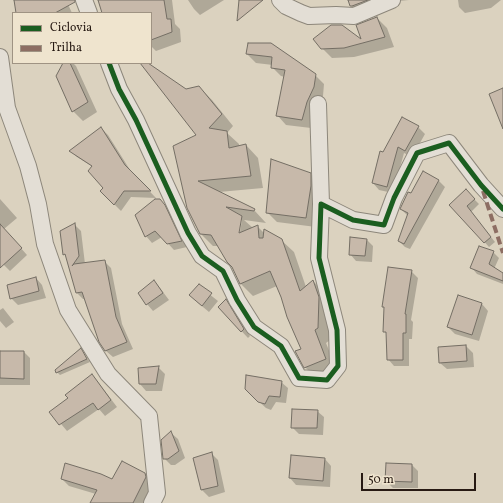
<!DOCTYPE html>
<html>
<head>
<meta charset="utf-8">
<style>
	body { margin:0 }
	#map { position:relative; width:503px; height:503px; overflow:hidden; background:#dbd2bf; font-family:Vollkorn,serif }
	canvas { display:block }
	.legend { position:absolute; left:12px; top:12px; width:140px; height:52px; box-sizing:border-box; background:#efe4ce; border:1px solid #9f9383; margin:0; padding:5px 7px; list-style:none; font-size:12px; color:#271a13 }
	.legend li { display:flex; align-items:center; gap:8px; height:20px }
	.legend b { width:20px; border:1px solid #9f9383 }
	.scale { position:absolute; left:361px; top:473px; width:115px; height:18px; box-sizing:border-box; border:2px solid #271a13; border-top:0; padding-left:5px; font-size:12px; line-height:14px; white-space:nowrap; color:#271a13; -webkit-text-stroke:3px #efe4ce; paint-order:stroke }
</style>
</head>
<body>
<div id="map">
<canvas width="503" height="503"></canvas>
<ul class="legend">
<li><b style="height:5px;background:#1b5e20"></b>Ciclovia</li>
<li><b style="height:5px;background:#8d6e63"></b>Trilha</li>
</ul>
<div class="scale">50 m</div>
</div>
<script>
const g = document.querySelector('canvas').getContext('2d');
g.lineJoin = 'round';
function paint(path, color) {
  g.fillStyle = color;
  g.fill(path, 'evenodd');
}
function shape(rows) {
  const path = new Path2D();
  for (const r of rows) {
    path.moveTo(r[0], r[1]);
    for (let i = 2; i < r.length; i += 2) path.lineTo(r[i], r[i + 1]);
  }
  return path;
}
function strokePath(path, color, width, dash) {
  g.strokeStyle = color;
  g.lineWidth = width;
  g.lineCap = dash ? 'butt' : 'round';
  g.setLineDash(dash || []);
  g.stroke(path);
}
const shadow = shape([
	[14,0,66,0,72,13,17,13],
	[99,0,172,0,175,24,180,29,181,42,156,51,151,46,151,13,103,13],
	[188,0,224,0,200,15,194,9],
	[349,0,409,0,399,1,361,16,351,6],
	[458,0,501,0,491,8,465,13,459,7],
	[377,18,387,28,394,47,354,57,332,58,322,48,363,42],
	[249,44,315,75,324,84,323,96,315,111,311,128,286,125,278,116,285,77,281,76,272,67,273,65,256,63,247,54],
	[64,63,73,63,76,66,97,112,83,121,73,111,57,76],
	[142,63,146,63,186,90,199,87,212,100,233,126,227,133,239,144,239,147,246,145,258,158,263,188,219,192,254,210,266,223,244,220,253,228,257,226,265,234,281,240,294,252,306,287,313,281,325,293,330,340,326,343,337,371,317,379,305,367,302,350,277,286,253,296,241,284,232,266,219,246,213,246,200,233,197,228,198,135],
	[240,220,242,220,239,238,237,238],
	[418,127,425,134,412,157,404,153,393,193,379,190,373,183,383,153],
	[101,128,108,135,132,173,156,198,131,197,121,211,101,191,104,188,93,167,77,157,71,151],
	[424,173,439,181,445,187,410,249,405,247,399,241,408,216,401,209,412,195],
	[310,174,320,184,316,227,277,222,267,212],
	[466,191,479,204,471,212,495,242,489,247,451,205],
	[0,199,17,218,4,229,27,255,10,271,0,261],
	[160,200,167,207,187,247,174,250,162,237,152,243,146,236],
	[75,225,81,231,85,264,104,261,111,268,122,324,133,349,113,357,106,351,100,341,85,299,83,299,76,292,67,257,64,254],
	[367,240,373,246,372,262,356,261,350,254],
	[493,252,499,258,494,269,503,274,503,284,477,274,472,268],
	[411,271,418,278,411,320,413,322,412,339,409,339,409,366,394,366,388,359,387,334,384,331,385,309,383,307],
	[36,278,42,285,46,298,18,305,11,298],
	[154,281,160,288,169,300,153,311,147,304],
	[199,286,218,301,209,312,197,302],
	[458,297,482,304,488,311,479,341,455,334,448,327],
	[226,300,232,307,250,336,248,338,219,307],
	[3,308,14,322,6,328,0,321,0,310],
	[466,346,473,353,474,367,447,369,440,363],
	[80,349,90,362,60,375,57,372],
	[24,352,30,358,30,385,0,385,0,360],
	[158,367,165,374,162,391,146,391,140,384],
	[92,375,98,382,117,407,105,416,99,409,67,431,51,412,69,398],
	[281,382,288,388,286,403,276,402,271,410,266,408,253,396],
	[317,411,324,417,323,435,299,434,292,427],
	[171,433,178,439,185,458,175,465,171,465,164,458],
	[211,453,218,460,225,492,209,497,202,490,194,459],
	[325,459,331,466,330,487,296,485,290,478],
	[412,465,418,471,418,488,393,488,386,481],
	[145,474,152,481,152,484,143,503,92,503,96,494,69,486,62,479,112,481]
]);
const building = shape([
	[14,0,75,0,75,2,55,13,16,13,14,0],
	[98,0,164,0,167,19,171,19,172,32,151,40,151,13,102,13,98,0],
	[239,0,263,0,237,21,239,0],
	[348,0,368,0,352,6,350,6,348,0],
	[377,17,385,37,344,48,321,49,313,39,331,25,342,25,361,39,356,25,377,17],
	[248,43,271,43,316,74,314,87,307,102,302,120,276,116,285,70,271,68,272,57,246,54,248,43],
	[63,63,70,63,88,102,72,112,56,76,63,63],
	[140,63,148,63,186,89,199,86,222,114,209,128,227,131,229,148,246,144,251,176,198,181,255,209,254,211,226,207,242,216,239,233,258,225,259,238,263,238,264,229,282,239,300,291,313,280,319,297,318,328,315,330,326,359,304,368,295,351,301,349,287,317,281,297,270,271,240,284,232,267,227,262,211,235,200,234,187,208,173,146,196,135,140,63],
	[503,88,503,129,489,94,503,88],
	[402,117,419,126,405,151,398,147,387,187,372,183,380,151,383,152,402,117],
	[101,127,125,165,151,191,124,191,114,205,100,191,103,188,88,171,92,166,69,151,101,127],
	[271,159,311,173,311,186,306,218,266,213,271,159],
	[423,171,439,180,404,244,398,241,408,213,400,209,408,192,411,193,423,171],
	[466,189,475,199,467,206,491,237,484,243,449,205,466,189],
	[155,199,160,199,165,205,182,241,167,244,155,231,145,237,135,215,155,199],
	[75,223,79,256,72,266,74,264,105,260,116,317,127,342,105,351,99,342,82,292,76,293,65,254,63,255,60,231,75,223],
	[0,224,22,248,0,268,0,224],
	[350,237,367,239,365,256,349,255,350,237],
	[479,246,494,251,489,264,503,273,503,281,470,268,479,246],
	[388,267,412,270,405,314,406,314,406,333,403,333,403,360,387,360,386,332,383,332,384,307,382,307,388,267],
	[36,277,39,291,10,299,7,285,36,277],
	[154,280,163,293,146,305,138,293,154,280],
	[199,284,212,293,202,306,189,295,199,284],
	[458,295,482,303,472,335,447,327,458,295],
	[226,299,244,329,241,332,218,307,226,299],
	[466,345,467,361,439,363,438,347,466,345],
	[81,348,87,359,56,373,55,370,81,348],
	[0,351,24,351,24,379,0,378,0,351],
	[159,366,156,384,139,384,138,368,159,366],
	[92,374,111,400,98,410,93,403,59,425,49,412,68,398,65,395,92,374],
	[246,375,282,381,280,397,269,396,265,404,258,402,245,389,246,375],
	[292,409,318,410,317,428,291,428,292,409],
	[171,431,179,451,168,459,163,459,161,440,171,431],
	[212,452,218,486,201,490,193,458,212,452],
	[291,455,325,458,323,481,289,478,291,455],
	[122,461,145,473,146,477,133,503,90,503,97,490,61,479,65,463,101,474,112,479,122,461],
	[386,463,412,464,412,482,385,481,386,463]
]);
const minor = shape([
	[84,0,89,13],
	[280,0,286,6,301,13,309,16,336,15,354,16,392,0],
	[0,57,7,108,28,166,38,204,45,244,68,310,108,374,149,416,157,493,152,503],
	[109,63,119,89,136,120,188,233,202,256,223,271,237,300,254,327,281,346,299,378,327,380,338,366,337,330,319,258,321,204,353,220,384,225,394,198,417,153,449,143,481,185,503,209],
	[318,104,321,204]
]);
const quiet = shape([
	[483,191,503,253]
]);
const cycleway = shape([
	[109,63,119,89,136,120,188,233,202,256,223,271,237,300,254,327,281,346,299,378,327,380,338,366,337,330,319,258,321,204,353,220,384,225,394,198,417,153,449,143,481,185,503,209]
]);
paint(shadow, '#0003');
paint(building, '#c7b9aa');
strokePath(building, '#746e64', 1);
strokePath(minor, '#8d877b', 18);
strokePath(minor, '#e3ded5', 16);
strokePath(quiet, '#8d6e63', 4, [8, 4]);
strokePath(cycleway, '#1b5e20', 5);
</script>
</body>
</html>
